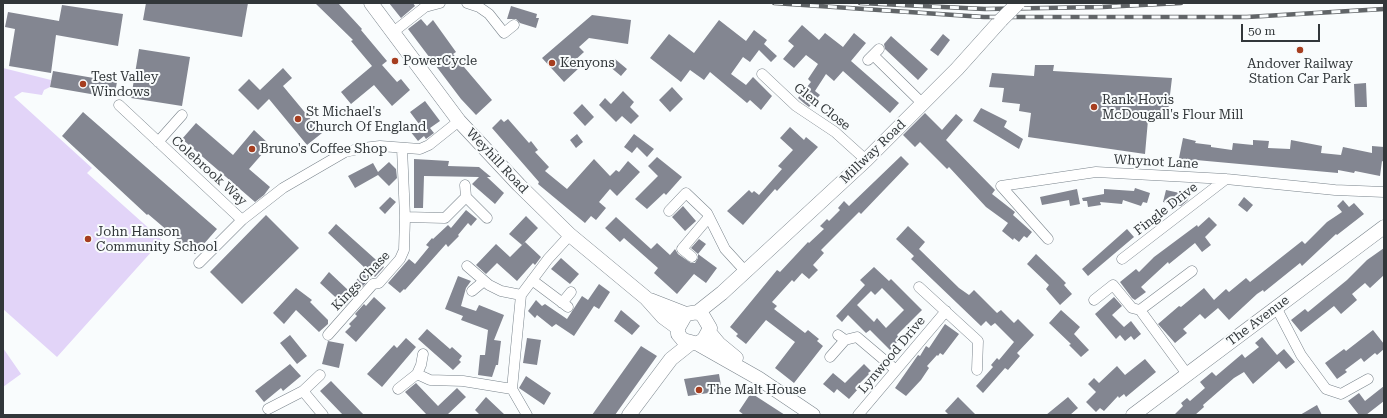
<!DOCTYPE html>
<html>
<head>
<meta charset="utf-8">
<style>
	body { margin:0 }
	#map { position:relative; width:1387px; height:418px; overflow:hidden; background:#f9fcfd; font-family:"Roboto Serif",serif }
	canvas { display:block }
	.frame { position:absolute; inset:0; border:4px solid #32373a; pointer-events:none }
	.scale { position:absolute; left:1241px; top:24px; width:79px; height:18px; box-sizing:border-box; border:2px solid #32373a; border-top:0; padding-left:5px; font-size:12px; line-height:14px; white-space:nowrap; color:#32373a; -webkit-text-stroke:3px #f9fcfd; paint-order:stroke }
</style>
</head>
<body>
<div id="map">
<canvas width="1387" height="418"></canvas>
<div class="frame"></div>
<div class="scale">50 m</div>
</div>
<script>
const g = document.querySelector('canvas').getContext('2d');
g.lineJoin = 'round';
function paint(path, color) {
  g.fillStyle = color;
  g.fill(path, 'evenodd');
}
function shape(rows) {
  const path = new Path2D();
  for (const r of rows) {
    path.moveTo(r[0], r[1]);
    for (let i = 2; i < r.length; i += 2) path.lineTo(r[i], r[i + 1]);
  }
  return path;
}
function strokePath(path, color, width, dash) {
  g.strokeStyle = color;
  g.lineWidth = width;
  g.lineCap = dash ? 'butt' : 'round';
  g.setLineDash(dash || []);
  g.stroke(path);
}
function label(font, color, halo, rows, align = 'center') {
  g.font = font + ' "Roboto Serif",serif';
  g.lineWidth = 4;
  g.setLineDash([]);
  g.textBaseline = 'middle';
  g.strokeStyle = halo;
  g.fillStyle = color;
  for (const [text, x, y, turn = 0] of rows) {
    g.save();
    g.translate(x, y);
    g.rotate((+turn || 0) * Math.PI / 180);
    g.textAlign = isNaN(turn) ? turn : align;
    if (halo) g.strokeText(text, 0, 0);
    g.fillText(text, 0, 0);
    g.restore();
  }
}
const green = shape([
	[3,68,51,80,50,87,44,90,42,95,22,92,14,97,92,168,87,173,162,240,57,357,3,309],
	[3,348,21,374,3,387]
]);
const building = shape([
	[146,3,248,3,242,37,143,20],
	[315,3,338,3,362,29,361,30,387,61,382,65,397,82,401,79,410,90,392,106,374,85,351,104,341,92,372,66,351,41,353,40],
	[389,3,413,3,415,6,401,18],
	[62,5,123,14,118,46,56,35,51,73,9,66,15,29,5,27,8,12,59,21],
	[511,6,537,14,536,18,539,18,536,28,520,23,516,19,507,19],
	[592,15,631,20,628,44,589,38,579,47,584,52,573,62,579,68,564,82,542,58],
	[421,19,427,26,433,20,456,52,453,54,492,100,476,115,461,99,408,29],
	[719,20,746,41,754,30,767,40,764,44,777,56,771,62,759,50,750,62,743,57,731,74,746,85,753,77,772,96,761,110,750,100,747,103,710,72,704,80,690,70,681,82,650,58,669,34,694,53],
	[802,25,819,40,825,33,843,47,854,33,866,43,851,61,899,103,890,113,843,71,834,81,826,74,815,91,820,95,809,107,805,104,798,98,811,82,808,79,818,64,806,55,794,68,783,59,794,46,788,41],
	[943,34,950,40,938,56,930,50],
	[891,36,928,69,918,80,885,49,884,44],
	[139,49,190,57,182,106,131,98],
	[615,59,627,69,621,76,609,66],
	[1035,65,1054,65,1053,71,1172,78,1167,120,1148,120,1145,154,1028,137,1031,113,1019,111,1020,104,1002,102,1004,88,989,87,992,73,1034,76],
	[283,68,292,78,283,86,322,133,307,145,269,99,258,110,238,90,249,79,260,90],
	[53,71,117,82,114,98,50,87],
	[1366,83,1367,107,1355,107,1354,84],
	[672,87,683,99,670,112,659,100],
	[623,91,634,102,630,107,639,116,631,124,622,116,616,122,599,105,605,98,611,104],
	[425,101,440,121,430,128,434,133,426,139,424,136,418,141,410,131,419,124,410,112],
	[582,104,594,117,585,126,573,113],
	[981,108,1007,121,1004,127,1023,139,1019,149,973,121],
	[83,112,217,229,195,254,148,214,147,215,62,136],
	[925,113,942,130,956,114,963,120,946,140,995,190,992,194,1015,212,1013,215,1032,232,1027,238,1024,236,1019,242,1014,238,1013,240,1002,231,1008,223,986,207,949,167,947,169,920,142,915,147,903,135],
	[501,119,504,122,508,119,529,143,531,141,538,150,535,152,549,167,545,171,567,189,594,159,610,176,616,170,619,172,628,161,640,172,617,196,610,189,599,202,606,208,596,220,591,216,585,223,538,184,539,182,492,128],
	[196,123,233,155,254,130,270,145,249,169,270,187,264,195,255,202,182,139],
	[790,127,804,140,806,137,818,147,777,191,775,189,743,225,727,211,749,190,752,193,754,191,759,195,782,169,778,166,793,150,780,138],
	[577,134,583,142,576,148,570,140],
	[634,134,654,149,647,157,637,147,632,153,624,147],
	[1183,138,1196,141,1195,143,1211,145,1211,147,1232,150,1233,143,1253,145,1253,140,1269,141,1268,148,1290,149,1291,140,1322,146,1321,153,1341,155,1343,147,1372,153,1372,146,1384,147,1384,162,1382,161,1380,176,1355,171,1354,173,1338,170,1338,173,1196,160,1195,163,1179,158],
	[901,156,909,164,861,214,859,212,821,250,824,253,813,265,818,270,809,279,802,273,794,282,792,280,772,302,777,306,774,309,805,333,808,330,819,339,817,341,823,346,794,383,775,368,795,342,766,320,746,344,736,336,738,334,730,327,777,270,780,272,808,242,809,243,824,229,820,226,827,219,829,221,840,210,838,208,844,201,849,206],
	[657,157,682,177,666,195,664,193,647,209,635,199,658,176,648,166],
	[414,159,449,161,448,166,479,167,491,177,487,177,504,193,495,204,472,184,479,177,424,176,423,208,414,208],
	[389,162,396,169,397,178,389,186,378,175,355,188,348,176,373,163,378,172],
	[1135,188,1150,193,1147,203,1143,202,1141,206,1123,200,1122,204,1100,202,1101,205,1088,207,1087,201,1083,201,1082,198,1104,194,1104,189,1134,191],
	[1077,189,1080,204,1070,206,1069,200,1042,205,1040,197],
	[1166,190,1189,195,1188,200,1181,206,1163,202],
	[390,197,396,202,385,214,379,208],
	[1244,197,1253,205,1247,212,1238,205],
	[1343,200,1349,207,1354,203,1364,214,1337,235,1336,234,1302,266,1300,263,1264,292,1263,290,1257,294,1229,320,1218,308,1205,319,1200,314,1183,329,1187,333,1175,343,1158,324,1179,306,1181,307,1204,288,1214,300,1226,289,1229,292,1246,278,1250,282,1302,241,1305,244,1327,222,1342,212,1337,206],
	[683,206,696,221,685,231,672,217],
	[466,210,477,219,471,226,468,223,458,235,459,236,448,247,446,244,405,290,404,289,400,293,388,283,409,259,415,264,429,247,426,245,432,238,433,239,448,225,451,228],
	[266,215,299,248,242,304,210,272],
	[526,216,538,228,522,245,509,234],
	[616,217,651,249,657,243,670,255,675,249,678,254,691,263,695,263,698,258,698,254,691,248,699,239,706,244,698,254,717,268,706,283,694,274,677,294,654,273,658,268,624,238,620,242,605,228],
	[1209,217,1217,225,1205,237,1211,245,1202,252,1195,243,1169,264,1168,262,1141,287,1146,292,1135,300,1132,298,1120,282,1136,269,1139,272,1154,257,1197,225,1198,227],
	[336,224,384,267,375,277,373,275,345,306,320,283,329,272,348,290,366,269,328,233],
	[908,226,925,242,919,249,959,288,969,295,974,290,997,313,1001,310,1014,323,1018,319,1034,335,1017,353,1020,356,1008,370,1005,368,983,393,976,386,993,367,991,365,997,358,999,360,1014,342,995,323,991,326,986,321,981,326,911,259,914,256,896,239],
	[1127,229,1134,237,1088,276,1082,269],
	[525,242,541,257,535,265,533,263,517,281,497,263,486,274,476,265,496,244,510,257],
	[1384,248,1384,275,1370,288,1365,283,1352,294,1357,300,1341,314,1334,306,1301,332,1291,320,1305,309,1308,312,1347,280,1367,260],
	[1036,254,1060,277,1066,283,1064,285,1072,294,1060,305,1046,289,1049,285,1027,264],
	[561,258,579,274,570,284,551,269],
	[874,267,889,281,891,279,922,310,897,335,900,339,890,350,870,330,866,333,848,315,842,322,836,316,865,285,860,280],
	[882,288,904,310,886,328,877,318,874,322,857,305,871,291,875,295],
	[458,276,471,281,466,288,461,306,476,311,479,305,504,315,494,340,501,341,498,365,496,365,492,377,478,375,480,355,485,355,488,330,461,320,463,316,445,309],
	[599,284,610,292,599,309,594,306,574,336,556,324,552,327,537,315,535,318,528,311,536,300,542,306,545,304,567,319,582,296,588,300],
	[296,288,312,300,310,302,328,320,328,324,319,332,296,310,284,324,273,313],
	[374,297,386,308,356,342,345,332,351,326,349,324,357,316,355,314,364,304,366,306],
	[1114,297,1122,306,1112,315,1124,327,1131,321,1141,334,1134,340,1131,336,1125,341,1120,335,1116,339,1095,314],
	[621,310,640,326,632,335,614,321],
	[1061,310,1080,327,1074,334,1089,350,1081,357,1069,345,1071,344,1049,323],
	[945,324,959,334,943,355,940,353,938,356,937,355,927,366,929,368,921,380,906,396,895,388,918,355,920,356,926,346,929,348],
	[427,329,450,349,452,347,462,356,459,360,461,362,453,370,418,339],
	[1373,330,1384,344,1384,349,1377,355,1375,353,1364,362,1361,358,1345,370,1347,372,1337,379,1325,363,1344,349,1346,351],
	[290,335,307,356,297,364,280,343],
	[1262,337,1277,355,1284,349,1295,362,1286,369,1279,361,1253,384,1244,372,1234,378,1203,405,1204,407,1195,415,1174,415,1183,406,1181,403,1187,398,1190,401,1205,388,1200,382,1212,372,1216,376,1242,354,1245,358,1259,347,1255,343],
	[406,338,416,347,382,387,367,374,394,345,397,348],
	[527,338,541,340,537,365,523,363],
	[328,341,344,344,339,368,322,364],
	[641,346,657,356,615,415,592,415],
	[1145,359,1156,372,1126,397,1124,394,1119,398,1118,396,1104,411,1100,408,1096,412,1086,402,1096,392,1088,384,1094,378,1099,383,1117,366,1125,375],
	[290,364,301,376,283,391,281,388,264,402,255,391],
	[864,364,871,371,868,373,869,374,857,386,859,388,849,399,837,389,834,393,823,384,833,373,845,383],
	[719,374,722,391,688,396,684,379],
	[526,376,551,393,544,405,519,388],
	[331,381,364,415,343,415,320,391],
	[416,383,438,406,457,388,466,397,447,415,427,415,405,392],
	[1384,386,1384,401,1366,415,1359,415,1348,401,1359,393,1365,401],
	[751,393,785,415,744,415,739,411],
	[486,397,505,415,480,415,475,410],
	[958,397,976,415,949,415,945,411],
	[1068,397,1078,408,1070,415,1046,415],
	[1317,405,1322,415,1300,415]
]);
const street = shape([
	[467,3,479,7,489,14,504,33,514,25],
	[392,33,425,7,440,3],
	[873,55,923,104],
	[868,60,879,49],
	[762,74,796,106,835,132,866,160],
	[119,105,242,220,283,188,345,152,363,148,380,146,420,149,429,145,459,121],
	[158,142,182,115],
	[465,185,466,197],
	[669,211,686,193,707,213,725,249,746,272],
	[405,217,445,218,466,197,487,218],
	[1048,239,1001,186,1096,172,1226,179,1335,190,1384,192],
	[692,257,682,249,709,217],
	[1122,259,1226,179],
	[199,263,242,220],
	[467,266,489,285,501,291,521,295],
	[532,280,568,307],
	[919,287,978,341,977,370],
	[472,291,484,281],
	[1094,300,1113,285,1132,308,1140,310,1187,374],
	[562,303,571,292],
	[1276,307,1301,355,1326,389,1341,394,1368,379],
	[1140,310,1192,271],
	[328,335,373,284,379,283,400,259,404,250,405,217,402,148],
	[845,340,857,337,896,370],
	[830,357,845,340,838,335],
	[417,374,430,380,463,381,512,389],
	[320,375,303,391,323,415],
	[398,389,417,374,421,365,423,354],
	[268,409,303,391],
	[527,415,512,389,521,295,548,259,570,235],
	[858,415,946,311]
]);
const secondary = shape([
	[371,3,459,121,519,185,570,235,646,298,663,317,678,328],
	[650,300,686,314,698,312,703,316,710,328,704,339,698,344],
	[698,312,722,293,866,160,957,69,1001,20],
	[686,314,678,328,678,334,683,340,698,344,758,378,813,415],
	[709,332,719,344,736,358],
	[629,415,671,359,691,343],
	[1133,415,1384,227]
]);
const rail = shape([
	[774,3,984,17,1247,17,1384,9],
	[860,3,985,9,1102,7,1181,3]
]);
const secondaryBridge = shape([
	[1001,20,1018,3]
]);
const markers = [
	[1300,50,4,"#a63e20"],
	[395,61,4,"#a63e20"],
	[552,63,4,"#a63e20"],
	[83,84,4,"#a63e20"],
	[1094,107,4,"#a63e20"],
	[298,119,4,"#a63e20"],
	[252,149,4,"#a63e20"],
	[88,239,4,"#a63e20"],
	[699,390,4,"#a63e20"]
];
const poiNames = [
	["PowerCycle",403,61],
	["Kenyons",560,63],
	["Andover Railway",1300,64,"center"],
	["Station Car Park",1300,79,"center"],
	["Test Valley",91,77],
	["Windows",91,92],
	["Rank Hovis",1102,100],
	["McDougall's Flour Mill",1102,115],
	["St Michael's",306,112],
	["Church Of England",306,127],
	["Bruno's Coffee Shop",260,149],
	["John Hanson",96,232],
	["Community School",96,247],
	["The Malt House",707,390]
];
const streetNames = [
	["Glen Close",822,107,38],
	["Millway Road",873,152,-44],
	["Weyhill Road",497,161,47],
	["Whynot Lane",1156,162,3],
	["Colebrook Way",209,171,42],
	["Fingle Drive",1166,209,-38],
	["Kings Chase",361,281,-46],
	["The Avenue",1258,321,-37],
	["Lynwood Drive",892,355,-50]
];
paint(green, '#e2d4f8');
paint(building, '#838691');
strokePath(street, '#79838b', 11);
strokePath(secondary, '#79838b', 15);
strokePath(street, '#fff', 10);
strokePath(secondary, '#fff', 14);
strokePath(rail, '#616568', 4.5);
strokePath(rail, '#f9fcfd', 3, [9]);
strokePath(secondaryBridge, '#79838b', 15, []);
strokePath(secondaryBridge, '#fff', 14);
for (const [x, y, r, color] of markers) {
  const dot = new Path2D();
  dot.arc(x, y, r, 0, 2 * Math.PI);
  g.fillStyle = color;
  g.fill(dot);
  strokePath(dot, '#f9fcfd', 1.5);
}
label('13px', '#32373a', '#f9fcfd', poiNames, 'left');
label('13px', '#32373a', '#f9fcfd', streetNames);
</script>
</body>
</html>
